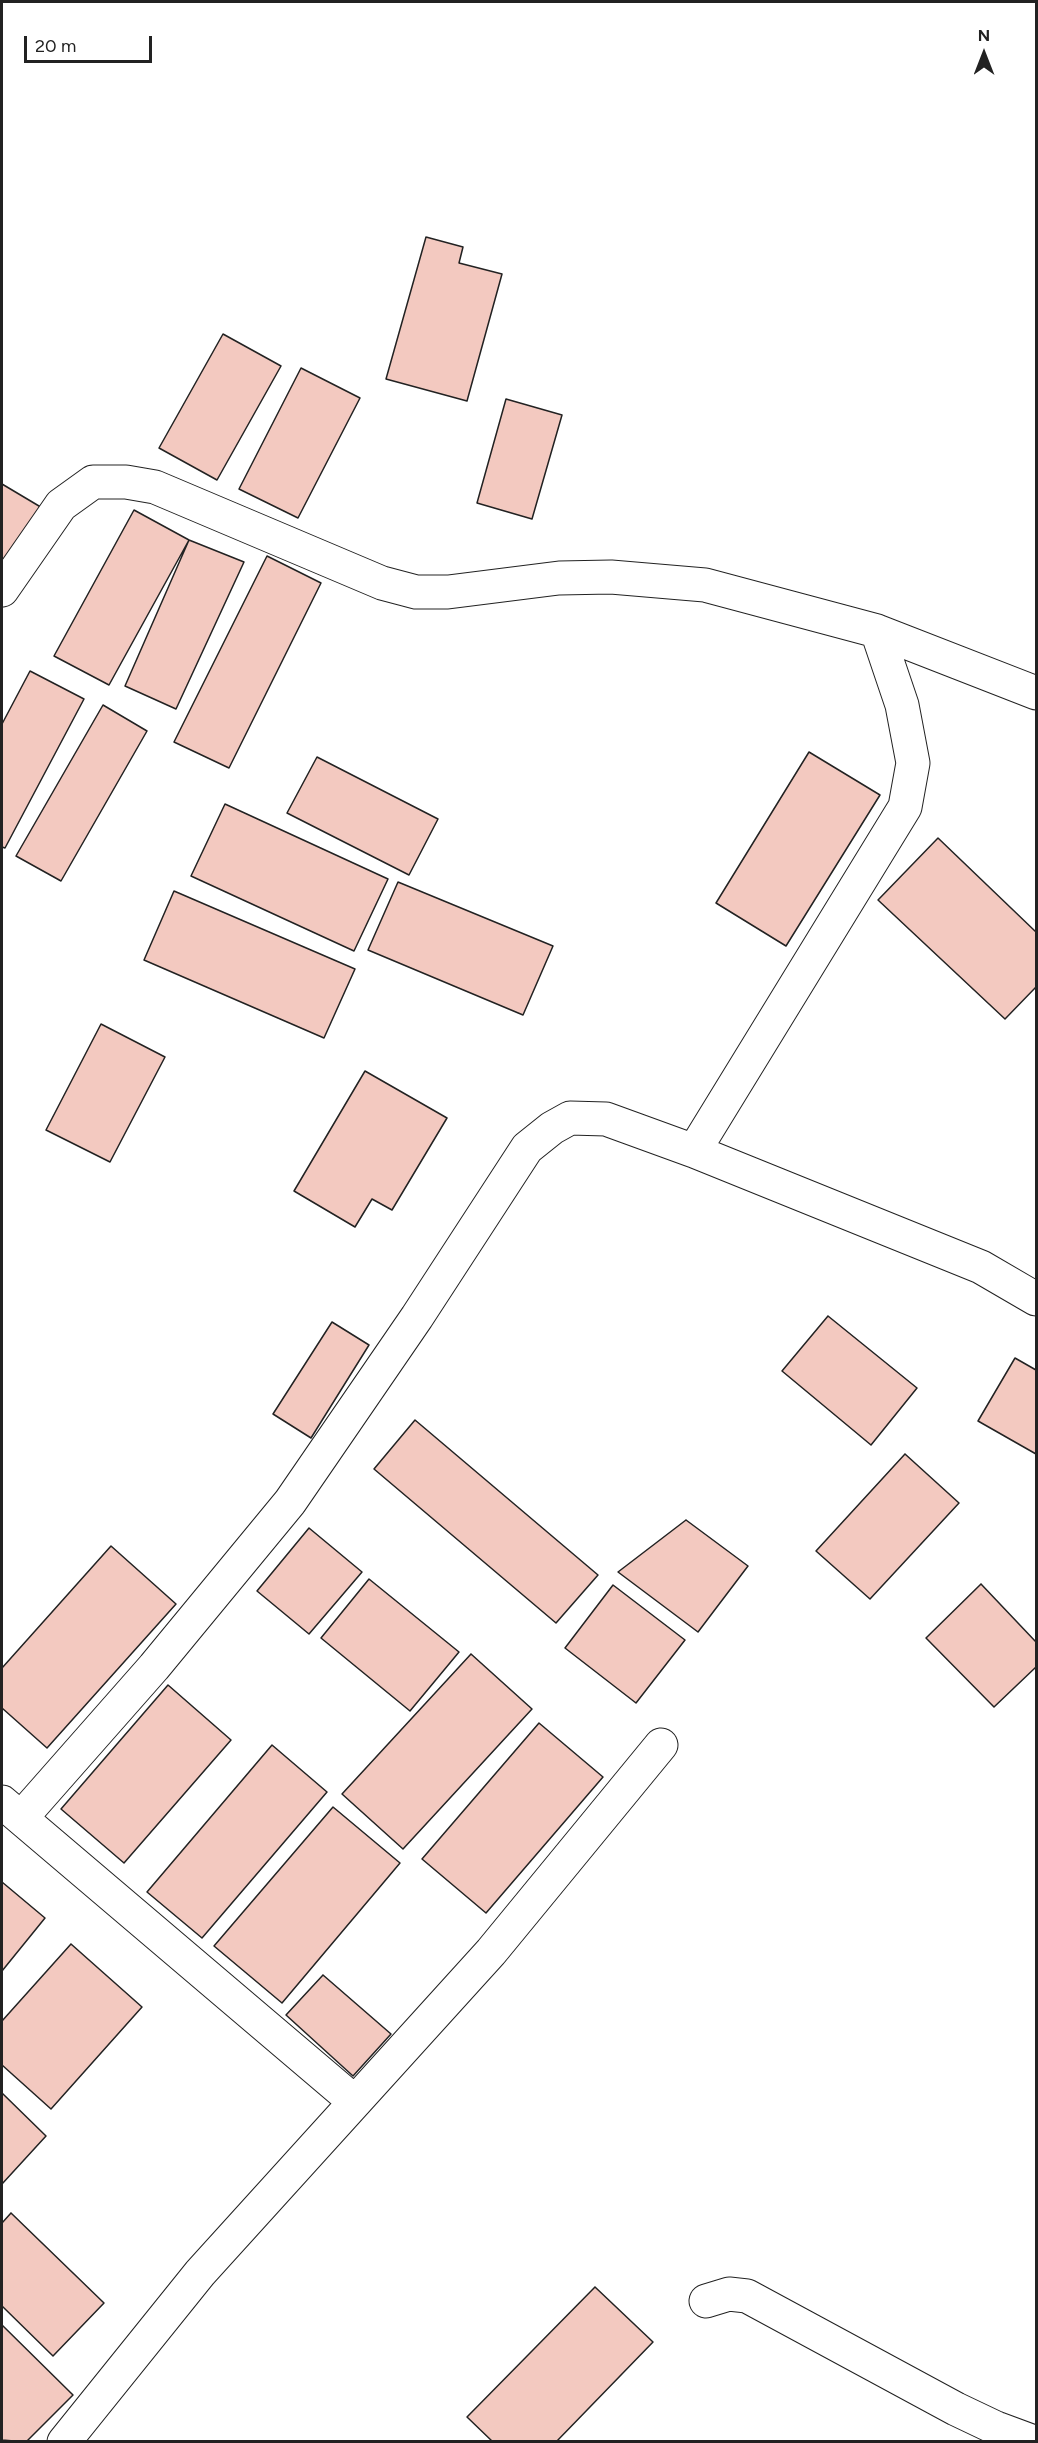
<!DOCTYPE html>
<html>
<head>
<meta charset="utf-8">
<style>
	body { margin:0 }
	#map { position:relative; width:1038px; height:2443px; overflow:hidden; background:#fff; font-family:Figtree,sans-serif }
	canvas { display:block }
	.frame { position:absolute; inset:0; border:3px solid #222; pointer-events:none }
	.north { position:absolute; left:954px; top:24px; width:60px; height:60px; -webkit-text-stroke:4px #fff; paint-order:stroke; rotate:0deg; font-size:16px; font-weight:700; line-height:24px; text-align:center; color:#222 }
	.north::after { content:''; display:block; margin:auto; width:21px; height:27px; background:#222; clip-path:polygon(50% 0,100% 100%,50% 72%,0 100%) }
	.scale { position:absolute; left:24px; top:36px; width:128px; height:27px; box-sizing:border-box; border:3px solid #222; border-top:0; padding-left:8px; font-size:18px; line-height:21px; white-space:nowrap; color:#222; -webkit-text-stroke:4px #fff; paint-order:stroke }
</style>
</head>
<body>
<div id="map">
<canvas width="1038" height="2443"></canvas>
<div class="frame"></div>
<div class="north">N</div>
<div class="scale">20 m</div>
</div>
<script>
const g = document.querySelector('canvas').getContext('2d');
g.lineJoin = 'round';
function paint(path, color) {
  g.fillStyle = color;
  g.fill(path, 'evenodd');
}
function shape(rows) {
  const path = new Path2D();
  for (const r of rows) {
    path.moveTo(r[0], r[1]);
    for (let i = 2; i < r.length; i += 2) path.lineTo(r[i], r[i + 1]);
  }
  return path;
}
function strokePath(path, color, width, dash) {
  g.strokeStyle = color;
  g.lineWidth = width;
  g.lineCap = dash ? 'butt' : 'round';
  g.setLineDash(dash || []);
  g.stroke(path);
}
const building = shape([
	[426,237,463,247,459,263,502,274,467,401,386,379,426,237],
	[223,334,281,366,217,480,159,448,223,334],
	[301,368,360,398,298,518,239,489,301,368],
	[506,399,562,415,532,519,477,503,506,399],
	[2,484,44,509,2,579,2,484],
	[134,510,189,540,109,685,54,656,134,510],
	[189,540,244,562,176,709,125,686,189,540],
	[267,556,321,583,229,768,174,742,267,556],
	[30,671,84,699,5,848,2,847,2,724,30,671],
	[103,705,147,731,61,881,16,856,103,705],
	[809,752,880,795,786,946,716,903,809,752],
	[317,757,438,819,409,875,287,813,317,757],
	[225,804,388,879,354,951,191,876,225,804],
	[938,838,1036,932,1036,987,1005,1019,878,900,938,838],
	[398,882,553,946,523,1015,368,950,398,882],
	[174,891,355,969,324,1038,144,960,174,891],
	[101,1024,165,1057,110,1162,46,1130,101,1024],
	[365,1071,447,1118,392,1210,372,1199,355,1227,294,1191,365,1071],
	[828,1316,917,1388,871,1445,782,1371,828,1316],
	[332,1322,369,1345,311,1438,273,1414,332,1322],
	[1015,1358,1036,1370,1036,1454,978,1421,1015,1358],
	[415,1420,598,1575,556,1623,374,1469,415,1420],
	[905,1454,959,1503,870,1599,816,1551,905,1454],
	[686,1520,748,1566,698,1632,618,1572,686,1520],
	[309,1528,362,1572,309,1634,257,1591,309,1528],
	[111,1546,176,1604,47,1748,2,1708,2,1668,111,1546],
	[369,1579,459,1652,410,1711,321,1638,369,1579],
	[981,1584,1036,1642,1036,1667,994,1707,926,1638,981,1584],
	[613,1585,685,1640,636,1703,565,1648,613,1585],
	[471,1654,532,1709,403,1849,342,1794,471,1654],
	[168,1685,231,1740,124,1863,61,1809,168,1685],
	[539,1723,603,1777,486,1913,422,1859,539,1723],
	[272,1745,327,1792,202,1938,147,1892,272,1745],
	[333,1807,400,1863,282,2003,214,1946,333,1807],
	[2,1882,45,1918,2,1971,2,1882],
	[71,1944,142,2007,51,2109,2,2065,2,2021,71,1944],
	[323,1975,391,2034,353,2076,286,2015,323,1975],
	[2,2093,46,2136,2,2184,2,2093],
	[11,2213,104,2303,53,2356,2,2306,2,2223,11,2213],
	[595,2287,653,2342,556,2442,493,2442,467,2417,595,2287],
	[2,2325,73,2395,26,2442,2,2440,2,2325]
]);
const minor = shape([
	[2,590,61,505,93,482,126,482,155,487,382,583,416,592,448,592,559,578,611,577,705,585,877,631,1036,693],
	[694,1151,905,807,913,763,902,705,877,631],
	[2,1802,355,2102],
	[21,1818,154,1667,290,1502,417,1317,527,1148,552,1128,570,1118,606,1119,694,1151,981,1267,1036,1299],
	[706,2301,729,2294,747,2296,956,2409,996,2428,1034,2442],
	[64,2442,200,2273,491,1952,661,1745]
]);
paint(building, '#f3c9c0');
strokePath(building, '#222', 1.5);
strokePath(minor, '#222', 35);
strokePath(minor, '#fff', 33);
</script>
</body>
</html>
